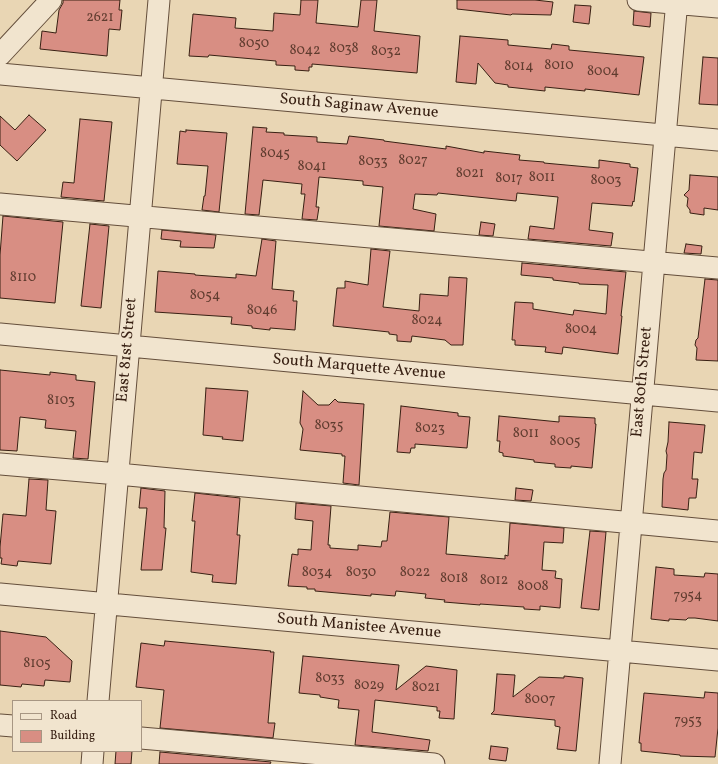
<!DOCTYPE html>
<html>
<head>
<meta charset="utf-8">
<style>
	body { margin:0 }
	#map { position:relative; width:718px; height:764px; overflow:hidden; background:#e9d6b4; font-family:Vollkorn,serif }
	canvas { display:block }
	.legend { position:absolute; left:12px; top:700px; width:130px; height:52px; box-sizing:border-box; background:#f1e4ce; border:1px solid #a79683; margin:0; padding:5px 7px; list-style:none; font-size:12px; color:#382013 }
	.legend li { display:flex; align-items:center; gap:8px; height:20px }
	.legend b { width:20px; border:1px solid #a79683 }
</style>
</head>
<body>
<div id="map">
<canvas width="718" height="764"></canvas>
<ul class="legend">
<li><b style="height:5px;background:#f1e4ce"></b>Road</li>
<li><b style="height:11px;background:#d88e83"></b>Building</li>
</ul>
</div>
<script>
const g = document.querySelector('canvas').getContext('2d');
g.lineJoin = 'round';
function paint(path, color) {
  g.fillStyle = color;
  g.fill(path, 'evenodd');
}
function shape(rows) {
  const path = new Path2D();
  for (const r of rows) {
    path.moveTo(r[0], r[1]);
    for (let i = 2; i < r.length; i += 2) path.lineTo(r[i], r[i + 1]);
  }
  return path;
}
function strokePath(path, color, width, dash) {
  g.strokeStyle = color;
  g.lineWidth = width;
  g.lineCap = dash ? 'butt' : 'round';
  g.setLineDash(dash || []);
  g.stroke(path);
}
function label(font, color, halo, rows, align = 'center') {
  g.font = font + ' Vollkorn,serif';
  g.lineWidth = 3.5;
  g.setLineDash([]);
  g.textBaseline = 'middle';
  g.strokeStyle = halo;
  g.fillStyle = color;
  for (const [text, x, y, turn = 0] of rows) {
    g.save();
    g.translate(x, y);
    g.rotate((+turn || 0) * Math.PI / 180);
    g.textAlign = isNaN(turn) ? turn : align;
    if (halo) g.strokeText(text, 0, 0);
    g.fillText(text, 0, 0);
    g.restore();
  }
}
const building = shape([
	[63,0,120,0,119,10,122,10,120,30,109,29,107,56,40,49,42,31,56,33,59,10,63,3,63,0],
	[301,0,318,0,316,23,358,27,361,0,377,0,374,31,420,36,417,73,312,64,312,67,309,67,309,71,295,70,295,66,276,65,276,61,209,55,208,57,189,56,193,14,236,18,235,28,273,31,274,13,300,15,301,0],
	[457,0,535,0,553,2,551,15,512,14,511,15,457,9,457,0],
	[575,5,591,6,589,24,573,22,575,5],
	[634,11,651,13,650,27,633,25,634,11],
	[460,36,508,40,508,45,551,49,552,44,569,46,569,50,644,57,639,95,585,89,585,91,545,87,545,91,508,87,508,85,495,83,478,63,476,84,456,82,460,36],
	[703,57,718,58,718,105,699,104,703,57],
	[29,115,46,130,17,161,0,145,0,116,15,130,29,115],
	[80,119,112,122,104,201,61,197,63,182,74,183,80,119],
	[253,127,267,128,266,132,284,133,284,135,317,137,317,142,347,144,349,136,384,140,384,141,446,149,446,146,484,153,484,151,520,155,519,160,544,162,544,163,599,168,599,160,630,164,630,167,638,168,634,202,633,201,632,206,592,203,589,230,613,233,611,246,528,239,530,226,554,229,558,197,517,193,516,201,438,193,437,195,415,194,413,209,436,214,434,231,379,226,383,187,363,185,363,181,319,177,316,207,319,207,317,220,302,219,305,194,301,194,302,184,263,180,259,215,245,214,253,127],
	[186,130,227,133,219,212,202,210,204,196,205,196,208,166,177,164,180,131,186,132,186,130],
	[690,175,718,177,718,210,704,208,704,215,690,213,690,210,687,206,688,198,684,195,689,190,690,175],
	[3,216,63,222,55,303,0,298,0,255,3,216],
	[481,222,495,224,493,236,479,235,481,222],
	[90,224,109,226,101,308,81,306,90,224],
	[162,230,216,235,214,248,180,247,181,241,161,239,162,230],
	[262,239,276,241,272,289,294,291,293,301,297,301,295,330,270,328,270,330,252,328,252,326,231,324,232,317,155,312,158,271,195,274,195,275,236,278,236,274,256,276,262,239],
	[686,244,702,246,701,254,684,253,686,244],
	[371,249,390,251,383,307,419,311,420,294,448,296,449,277,467,278,463,345,451,345,445,340,412,336,411,342,397,341,397,335,389,334,389,332,333,326,337,288,345,288,345,281,368,285,371,249],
	[522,263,626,272,621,316,622,316,618,354,563,347,562,354,545,352,546,347,515,345,515,340,512,340,515,302,533,303,533,309,573,315,574,310,606,314,608,285,579,284,579,283,553,280,553,278,521,275,522,263],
	[705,279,718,280,718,361,696,360,697,348,695,345,696,340,698,338,705,279],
	[0,370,50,375,50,372,76,375,76,380,95,382,88,459,73,458,76,431,45,428,46,420,20,417,17,451,0,450,0,370],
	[206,388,248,391,243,441,222,439,223,437,203,435,206,388],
	[303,391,318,405,329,405,335,399,338,402,364,404,359,485,343,483,345,456,342,456,342,454,300,450,303,429,300,423,303,391],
	[401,406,458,413,458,416,470,417,467,448,415,444,415,448,411,448,410,453,397,452,401,406],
	[499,416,559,422,559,416,595,418,595,424,596,424,592,468,571,466,571,468,555,467,555,464,534,462,534,460,503,456,503,453,499,452,500,441,497,441,499,416],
	[669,422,705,425,702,453,694,452,692,479,698,479,696,498,689,498,688,510,662,507,663,479,664,473,666,470,667,455,666,451,668,442,669,422],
	[29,479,48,480,46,510,56,511,51,564,18,561,17,566,1,564,2,558,0,558,0,547,3,514,26,516,29,479],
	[141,488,165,491,164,528,166,528,162,570,141,570,147,508,139,508,141,488],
	[516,488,533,490,531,501,515,500,516,488],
	[195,493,240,498,237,535,240,535,236,584,212,582,213,575,191,572,195,521,192,521,195,493],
	[296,503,331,506,328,545,330,545,330,548,358,550,358,545,381,547,382,541,387,541,390,512,449,517,446,554,505,559,505,555,508,556,510,523,564,528,563,543,544,542,542,570,556,571,555,578,562,579,560,608,540,606,540,610,524,609,524,607,480,604,480,605,444,602,445,600,425,598,426,594,396,591,395,596,371,594,371,596,315,591,315,589,307,589,307,587,288,586,292,554,298,555,298,549,311,550,313,521,295,519,296,503],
	[590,531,606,532,599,610,581,608,590,531],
	[656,567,674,569,674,575,704,577,705,573,718,574,718,621,695,618,688,618,686,620,669,619,669,621,651,619,656,567],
	[0,631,46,637,72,661,70,682,45,680,44,686,22,684,21,687,0,685,0,631],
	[165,641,271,651,270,652,274,652,268,723,275,723,273,738,160,728,164,690,136,687,141,643,164,646,165,641],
	[303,656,399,665,396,690,426,666,457,670,454,719,439,718,440,711,437,711,437,707,375,700,372,732,430,740,428,751,355,745,359,710,338,708,339,700,320,697,320,695,299,693,303,656],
	[497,674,515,675,513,697,539,677,564,678,564,676,583,678,576,751,557,749,560,727,555,726,555,720,491,714,494,711,497,674],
	[705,692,718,693,718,728,715,757,680,756,680,755,641,751,641,743,639,743,644,693,704,698,705,692],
	[491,746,508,748,506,761,489,759,491,746],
	[116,751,132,751,131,764,115,764,116,751],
	[160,752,271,762,270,764,159,764,160,752]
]);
const minor = shape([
	[638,0,718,7],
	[0,55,51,0],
	[0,74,718,140],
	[0,204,718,268],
	[0,334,718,401],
	[0,464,118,474,718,531],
	[0,594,718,660],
	[98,701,159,0],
	[0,725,13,726],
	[141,738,434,764],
	[92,764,93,751],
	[610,764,677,0]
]);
const numberNames = [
	["2621",100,18],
	["8050",254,44],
	["8038",344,49],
	["8042",305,51],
	["8032",386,52],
	["8010",559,66],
	["8014",519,67],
	["8004",603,72],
	["8045",275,154],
	["8027",413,161],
	["8033",373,162],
	["8041",312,167],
	["8021",470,174],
	["8011",542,178],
	["8017",509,179],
	["8003",606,181],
	["8110",23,278],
	["8054",205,296],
	["8046",262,311],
	["8024",427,321],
	["8004",581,330],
	["8103",61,401],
	["8035",329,426],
	["8023",430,429],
	["8011",526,434],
	["8005",565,442],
	["8034",317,573],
	["8030",361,573],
	["8022",415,573],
	["8018",454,579],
	["8012",494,581],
	["8008",533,587],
	["7954",688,596],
	["8105",37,664],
	["8033",330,679],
	["8029",369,686],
	["8021",426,688],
	["8007",540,700],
	["7953",688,721]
];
const streetNames = [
	["South Saginaw Avenue",359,107,5],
	["East 81st Street",128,350,-85],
	["South Marquette Avenue",359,368,5],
	["East 80th Street",643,382,-85],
	["South Manistee Avenue",359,627,5]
];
paint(building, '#d88e83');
strokePath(building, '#382013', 1);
strokePath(minor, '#644e3b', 23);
strokePath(minor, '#f1e4ce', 21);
label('14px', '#603c2f', null, numberNames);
label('16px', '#382013', '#f1e4ce', streetNames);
</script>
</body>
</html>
